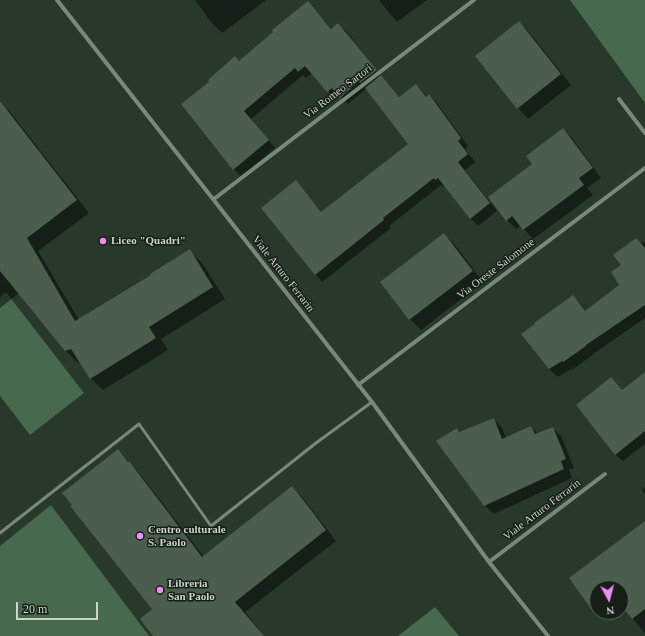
<!DOCTYPE html>
<html>
<head>
<meta charset="utf-8">
<style>
	body { margin:0 }
	#map { position:relative; width:645px; height:636px; overflow:hidden; background:#28392b; font-family:Georgia,serif }
	canvas { display:block }
	.north { position:absolute; left:589px; top:580px; width:40px; height:40px; box-sizing:border-box; background:#171e18; border:1px solid #5f6760; border-radius:50%; rotate:173deg; font-size:11px; font-weight:700; line-height:16px; text-align:center; color:#cad4cb }
	.north::after { content:''; display:block; margin:auto; width:14px; height:18px; background:#ee8cf8; clip-path:polygon(50% 0,100% 100%,50% 72%,0 100%) }
	.scale { position:absolute; left:16px; top:602px; width:82px; height:18px; box-sizing:border-box; border:2px solid #cad4cb; border-top:0; padding-left:5px; font-size:12px; line-height:14px; white-space:nowrap; color:#cad4cb; -webkit-text-stroke:3px #171e18; paint-order:stroke }
</style>
</head>
<body>
<div id="map">
<canvas width="645" height="636"></canvas>
<div class="north">N</div>
<div class="scale">20 m</div>
</div>
<script>
const g = document.querySelector('canvas').getContext('2d');
g.lineJoin = 'round';
function paint(path, color) {
  g.fillStyle = color;
  g.fill(path, 'evenodd');
}
function shape(rows) {
  const path = new Path2D();
  for (const r of rows) {
    path.moveTo(r[0], r[1]);
    for (let i = 2; i < r.length; i += 2) path.lineTo(r[i], r[i + 1]);
  }
  return path;
}
function strokePath(path, color, width, dash) {
  g.strokeStyle = color;
  g.lineWidth = width;
  g.lineCap = dash ? 'butt' : 'round';
  g.setLineDash(dash || []);
  g.stroke(path);
}
function label(font, color, halo, rows, align = 'center') {
  g.font = font + ' Georgia,serif';
  g.lineWidth = 3;
  g.setLineDash([]);
  g.textBaseline = 'middle';
  g.strokeStyle = halo;
  g.fillStyle = color;
  for (const [text, x, y, turn = 0] of rows) {
    g.save();
    g.translate(x, y);
    g.rotate((+turn || 0) * Math.PI / 180);
    g.textAlign = isNaN(turn) ? turn : align;
    if (halo) g.strokeText(text, 0, 0);
    g.fillText(text, 0, 0);
    g.restore();
  }
}
const green = shape([
	[570,0,645,0,645,103],
	[6,292,84,393,30,435,0,396,0,297],
	[51,505,149,636,0,636,0,546],
	[435,607,459,636,398,636]
]);
const shadow = shape([
	[195,0,266,0,222,33,211,22],
	[379,0,427,0,397,22,391,15],
	[308,2,332,29,338,24,346,31,383,78,400,98,416,85,427,97,429,95,436,102,468,146,465,149,475,162,465,170,497,211,478,226,470,218,445,185,443,187,441,185,389,226,391,228,322,282,315,274,296,181,303,189,322,213,410,144,366,89,348,104,339,95,335,98,312,73,306,78,303,75,251,119,275,148,241,176,234,169,182,104,239,62],
	[519,22,530,33,571,85,528,119,518,108],
	[0,102,10,112,89,213,38,251,79,320,152,275,190,251,202,263,225,299,161,339,168,350,103,390,90,378,81,362,78,363,66,351,19,293,0,308],
	[563,129,572,138,601,178,587,188,593,195,533,239,521,226,516,229,507,220,533,164],
	[444,234,455,245,483,282,421,330,410,319],
	[645,241,645,318,593,354,594,354,572,370,571,369,558,377,549,369,573,297,581,305,586,312,621,285,622,266,641,244],
	[611,378,623,391,645,381,645,444,623,461,615,454],
	[494,419,502,428,506,438,531,427,538,434,552,428,561,436,574,468,569,470,572,478,494,514,485,506,437,442,457,430,460,433],
	[118,450,139,473,204,557,292,488,303,498,336,541,245,612,264,636,155,636,153,609],
	[645,487,645,494,642,490],
	[645,521,645,634,621,603,621,588,597,588,597,612,610,612,602,618,593,609,570,578,635,530]
]);
const building = shape([
	[308,1,331,29,338,23,377,70,360,83,359,81,340,98,332,88,327,92,305,66,298,72,295,68,244,111,269,140,233,170,181,104,209,82,208,80,235,56,239,61,273,32,272,30],
	[519,21,561,74,517,109,475,56],
	[381,75,399,97,416,84,426,97,429,94,461,138,458,141,468,154,458,162,490,203,470,219,438,178,435,180,434,178,383,218,384,220,315,275,261,208,296,180,321,212,408,144,365,88],
	[0,101,77,200,27,238,75,321,151,275,150,274,190,249,213,287,149,327,156,338,90,379,71,349,65,351,0,271],
	[563,128,593,168,579,178,584,185,523,230,512,216,506,221,488,197,532,164,526,156],
	[444,233,473,271,409,320,380,282],
	[636,238,645,248,645,305,586,345,586,346,563,362,562,361,549,369,521,334,535,324,534,323,573,295,585,311,619,285,611,272,621,265,613,255],
	[645,372,645,431,615,455,576,405,611,377,622,390],
	[494,418,502,439,531,426,535,434,553,427,566,459,561,461,564,469,484,506,436,441,457,428,459,432],
	[118,449,128,462,129,461,202,557,292,486,311,510,326,530,235,602,264,636,153,636,140,619,152,609,70,506,72,505,62,493],
	[645,521,645,609,632,619,621,605,621,588,597,588,597,606,592,610,569,578]
]);
const lane = shape([
	[0,533,139,424,211,526,316,443,372,402]
]);
const street = shape([
	[57,0,372,402,489,562,548,636],
	[619,99,645,133],
	[214,199,474,0],
	[358,385,645,168],
	[489,562,605,474]
]);
const markers = [
	[103,241,4,"#ee8cf8"],
	[140,536,4,"#ee8cf8"],
	[160,590,4,"#ee8cf8"]
];
const streetNames = [
	["Via Romeo Sartori",338,92,-37],
	["Via Oreste Salomone",496,269,-37],
	["Viale Arturo Ferrarin",283,274,52],
	["Viale Arturo Ferrarin",542,510,-37]
];
const poiNames = [
	["Liceo \"Quadri\"",111,241],
	["Centro culturale",148,530],
	["S. Paolo",148,543],
	["Libreria",168,584],
	["San Paolo",168,597]
];
paint(green, '#47694d');
paint(shadow, '#0007');
paint(building, '#4b5d4d');
strokePath(lane, '#778a7a', 3);
strokePath(street, '#778a7a', 4);
for (const [x, y, r, color] of markers) {
  const dot = new Path2D();
  dot.arc(x, y, r, 0, 2 * Math.PI);
  g.fillStyle = color;
  g.fill(dot);
  strokePath(dot, '#171e18', 1.5);
}
label('11px', '#cad4cb', '#171e18', streetNames);
label('bold 11px', '#cad4cb', '#171e18', poiNames, 'left');
</script>
</body>
</html>
